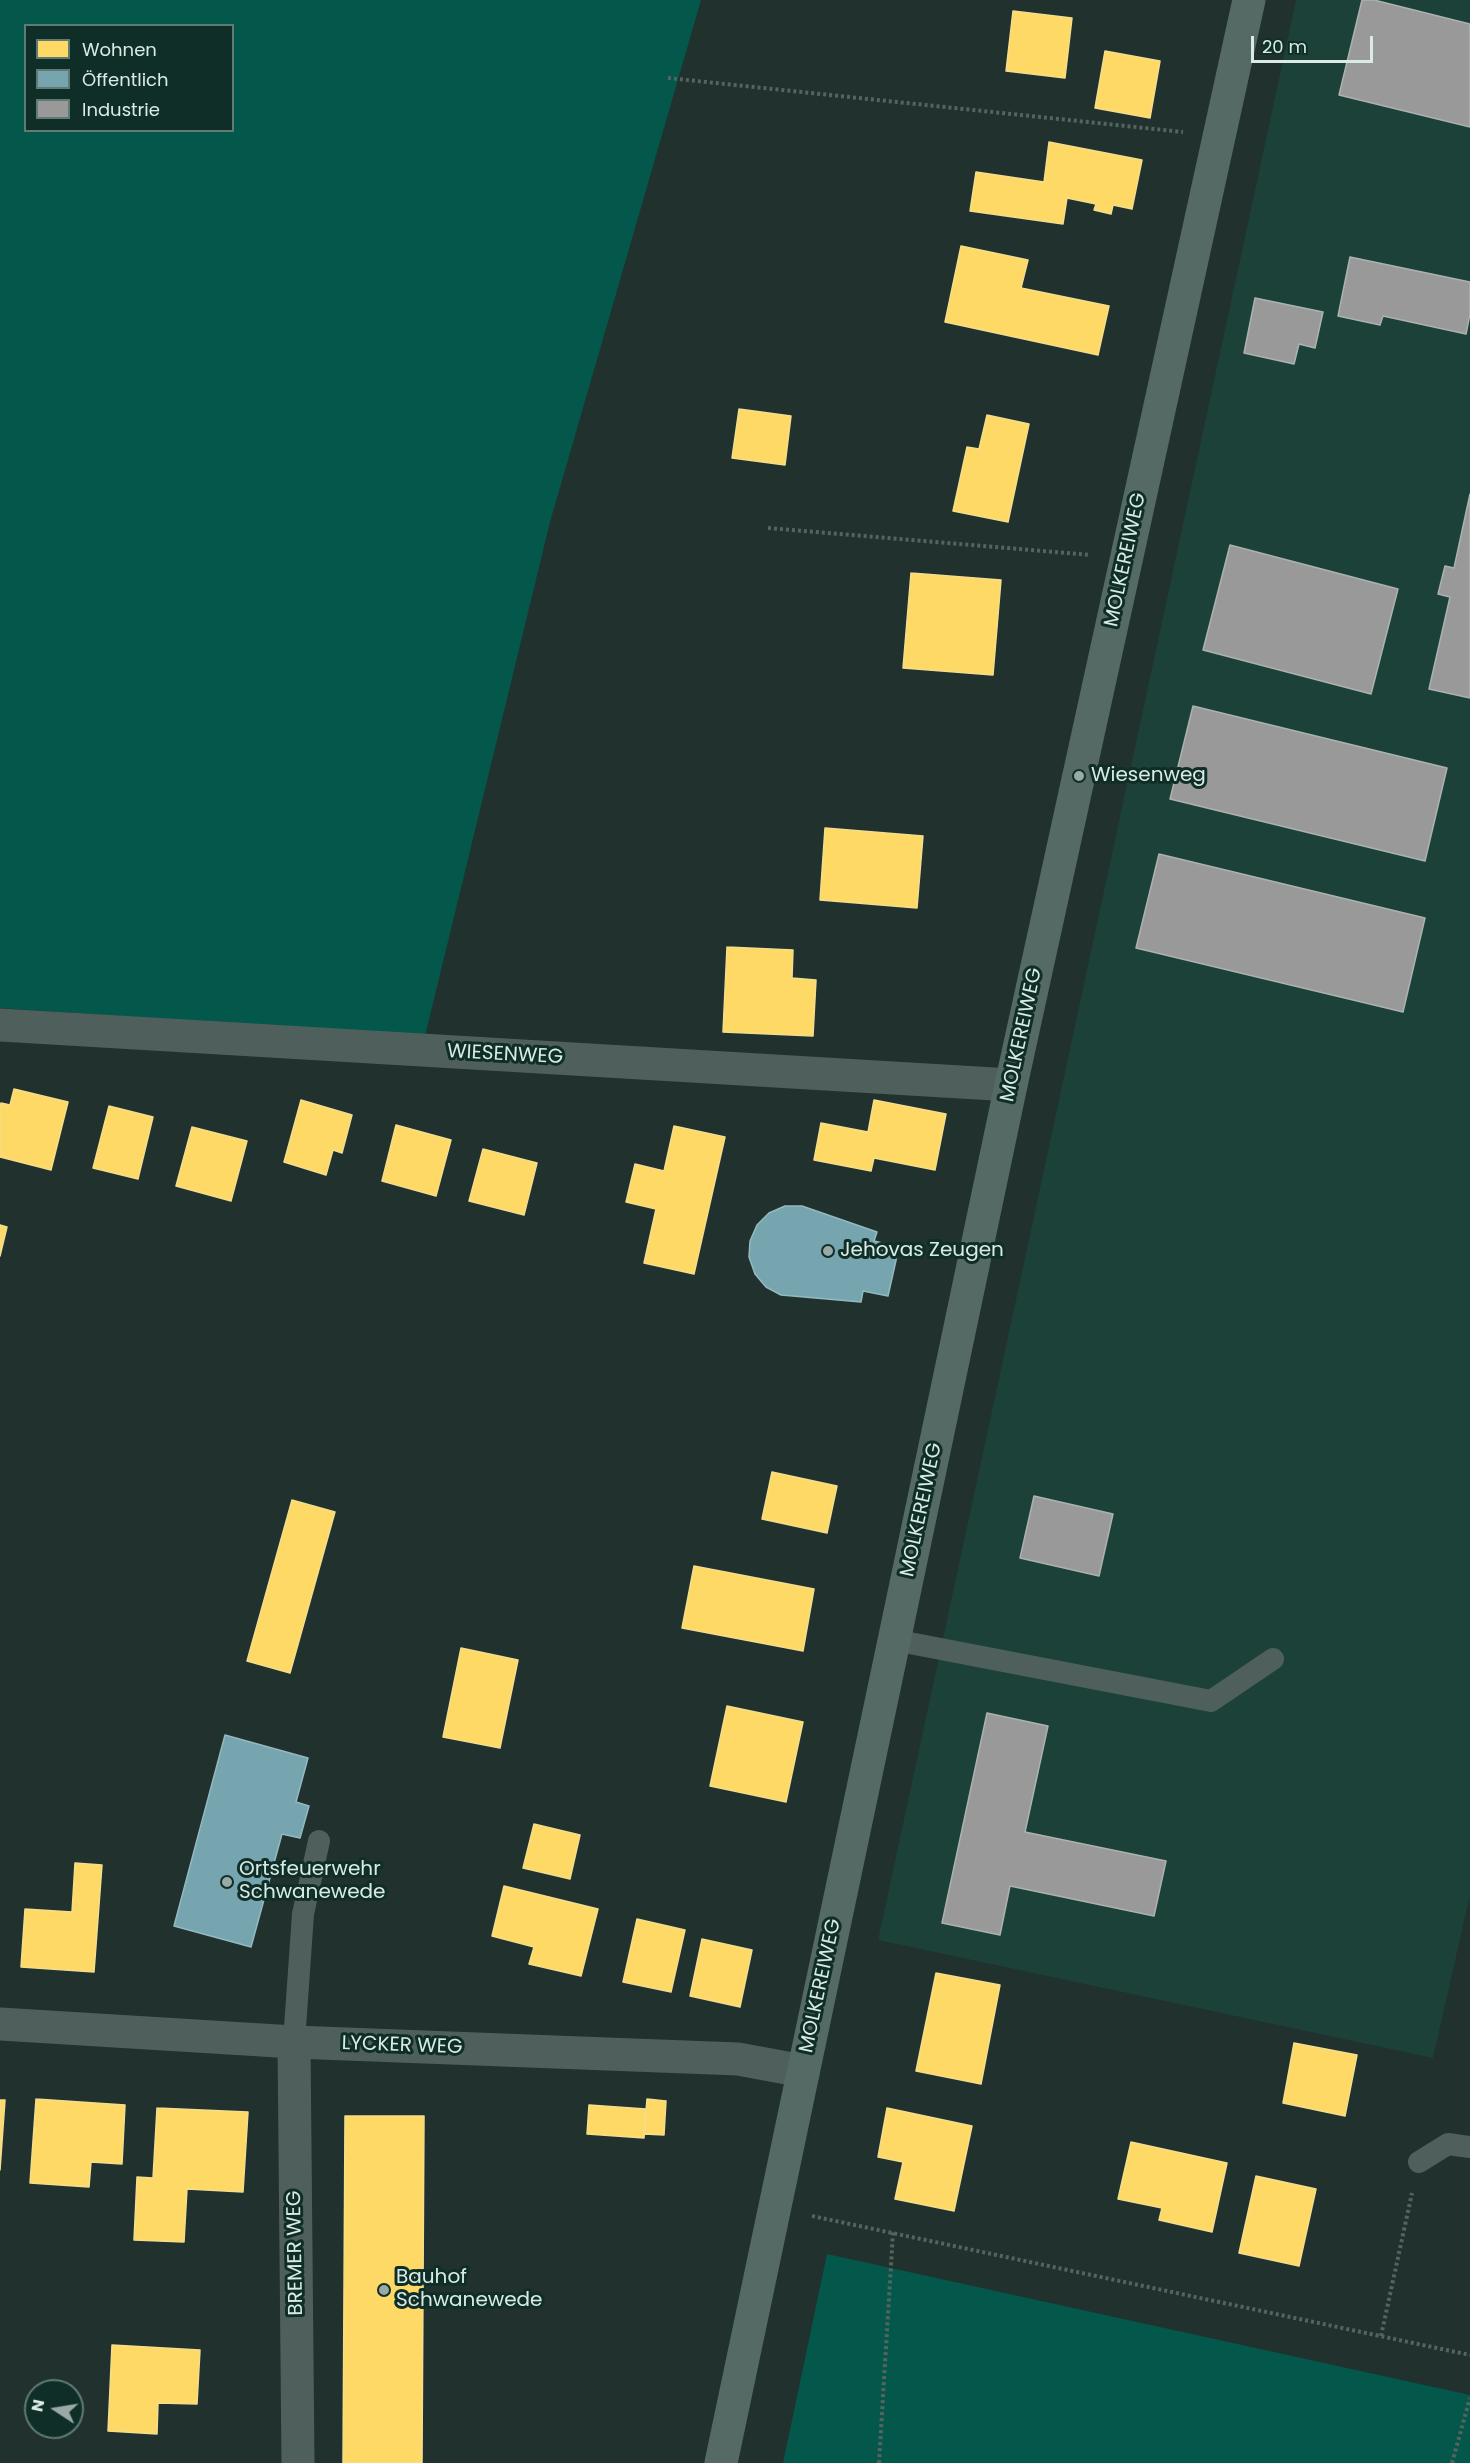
<!DOCTYPE html>
<html>
<head>
<meta charset="utf-8">
<style>
	body { margin:0 }
	#map { position:relative; width:1470px; height:2463px; overflow:hidden; background:#20312e; font-family:Poppins,sans-serif }
	canvas { display:block }
	.legend { position:absolute; left:24px; top:24px; width:210px; height:108px; box-sizing:border-box; background:#0f2e28; border:2px solid #607a74; margin:0; padding:8px 10px; list-style:none; font-size:18px; color:#daebe6 }
	.legend li { display:flex; align-items:center; gap:12px; height:30px }
	.legend b { width:30px; border:2px solid #607a74 }
	.north { position:absolute; left:24px; top:2379px; width:60px; height:60px; box-sizing:border-box; background:#0f2e28; border:2px solid #607a74; border-radius:50%; rotate:282deg; font-size:16px; font-weight:700; line-height:24px; text-align:center; color:#daebe6 }
	.north::after { content:''; display:block; margin:auto; width:21px; height:27px; background:#99aaa6; clip-path:polygon(50% 0,100% 100%,50% 72%,0 100%) }
	.scale { position:absolute; left:1251px; top:36px; width:122px; height:27px; box-sizing:border-box; border:3px solid #daebe6; border-top:0; padding-left:8px; font-size:18px; line-height:21px; white-space:nowrap; color:#daebe6; -webkit-text-stroke:4px #0f2e28; paint-order:stroke }
</style>
</head>
<body>
<div id="map">
<canvas width="1470" height="2463"></canvas>
<ul class="legend">
<li><b style="height:16px;background:#ffd966"></b>Wohnen</li>
<li><b style="height:16px;background:#76a5af"></b>Öffentlich</li>
<li><b style="height:16px;background:#999"></b>Industrie</li>
</ul>
<div class="north">N</div>
<div class="scale">20 m</div>
</div>
<script>
const g = document.querySelector('canvas').getContext('2d');
g.lineJoin = 'round';
function paint(path, color) {
  g.fillStyle = color;
  g.fill(path, 'evenodd');
}
function shape(rows) {
  const path = new Path2D();
  for (const r of rows) {
    path.moveTo(r[0], r[1]);
    for (let i = 2; i < r.length; i += 2) path.lineTo(r[i], r[i + 1]);
  }
  return path;
}
function strokePath(path, color, width, dash) {
  g.strokeStyle = color;
  g.lineWidth = width;
  g.lineCap = dash ? 'butt' : 'round';
  g.setLineDash(dash || []);
  g.stroke(path);
}
function label(font, color, halo, rows, align = 'center') {
  g.font = font + ' Poppins,sans-serif';
  g.lineWidth = 6;
  g.setLineDash([]);
  g.textBaseline = 'middle';
  g.strokeStyle = halo;
  g.fillStyle = color;
  for (const [text, x, y, turn = 0] of rows) {
    g.save();
    g.translate(x, y);
    g.rotate((+turn || 0) * Math.PI / 180);
    g.textAlign = isNaN(turn) ? turn : align;
    if (halo) g.strokeText(text, 0, 0);
    g.fillText(text, 0, 0);
    g.restore();
  }
}
const built = shape([
	[1296,0,1470,0,1470,1895,1433,2058,878,1940]
]);
const green = shape([
	[0,0,701,0,550,522,425,1036,0,1008],
	[26,26,232,26,232,130,26,130],
	[827,2254,1470,2395,1470,2463,783,2463]
]);
const homes = shape([
	[1013,11,1072,18,1065,78,1006,71,1013,11],
	[1105,51,1160,61,1150,118,1095,108,1105,51],
	[1049,142,1142,160,1132,209,1113,205,1111,214,1094,210,1096,204,1067,198,1063,224,970,211,976,172,1044,182,1049,142],
	[961,246,1028,260,1021,288,1109,306,1098,355,945,322,961,246],
	[739,409,791,416,785,465,732,458,739,409],
	[987,415,1029,424,1008,522,953,511,967,447,979,449,987,415],
	[911,573,1001,580,993,675,903,668,911,573],
	[825,828,923,836,917,908,820,900,825,828],
	[727,947,793,950,792,978,816,980,813,1036,723,1032,727,947],
	[14,1089,68,1102,51,1170,0,1157,0,1106,1,1103,10,1105,14,1089],
	[301,1100,352,1115,342,1153,333,1150,326,1175,284,1162,301,1100],
	[874,1100,946,1114,935,1170,874,1158,871,1171,814,1160,821,1123,868,1132,874,1100],
	[109,1106,153,1117,138,1179,93,1168,109,1106],
	[396,1125,451,1140,436,1196,382,1181,396,1125],
	[674,1126,725,1137,694,1274,644,1263,656,1209,626,1202,635,1164,664,1171,674,1126],
	[192,1127,247,1141,231,1201,176,1186,192,1127],
	[483,1149,537,1163,524,1215,469,1201,483,1149],
	[0,1225,7,1227,0,1256,0,1225],
	[772,1472,837,1486,827,1533,762,1519,772,1472],
	[292,1500,335,1512,290,1673,247,1661,292,1500],
	[694,1566,814,1589,803,1651,682,1628,694,1566],
	[461,1648,518,1660,500,1748,443,1737,461,1648],
	[727,1706,803,1722,786,1802,710,1786,727,1706],
	[534,1824,580,1835,570,1879,523,1868,534,1824],
	[75,1863,102,1865,94,1972,21,1967,25,1909,72,1912,75,1863],
	[504,1886,598,1909,581,1976,529,1964,534,1947,492,1936,504,1886],
	[637,1919,685,1930,671,1992,623,1982,637,1919],
	[702,1939,752,1950,740,2007,690,1996,702,1939],
	[936,1973,1000,1985,981,2084,916,2071,936,1973],
	[1294,2043,1357,2055,1345,2116,1283,2103,1294,2043],
	[36,2099,125,2105,122,2164,91,2162,89,2187,30,2183,36,2099],
	[647,2099,666,2101,664,2135,644,2134,647,2099],
	[0,2100,5,2100,0,2170,0,2100],
	[589,2105,646,2109,644,2138,587,2134,589,2105],
	[157,2108,248,2112,243,2192,187,2189,184,2242,134,2240,137,2177,153,2178,157,2108],
	[887,2108,972,2126,954,2211,895,2199,903,2162,878,2157,887,2108],
	[345,2116,424,2116,422,2463,343,2463,345,2116],
	[1131,2142,1227,2163,1212,2232,1159,2220,1162,2208,1118,2199,1131,2142],
	[1256,2176,1316,2189,1299,2266,1239,2253,1256,2176],
	[112,2345,200,2350,197,2404,158,2403,157,2434,108,2431,112,2345]
]);
const public = shape([
	[785,1206,802,1206,877,1232,874,1241,899,1247,888,1296,863,1291,861,1302,781,1295,766,1287,755,1274,749,1257,750,1241,757,1225,769,1213,785,1206],
	[225,1735,308,1758,296,1802,309,1806,300,1838,282,1834,251,1947,174,1926,225,1735]
]);
const industry = shape([
	[1362,0,1374,0,1470,24,1470,127,1339,95,1362,0],
	[1350,257,1470,282,1470,314,1466,334,1383,316,1380,325,1338,316,1350,257],
	[1255,298,1323,312,1315,348,1299,344,1294,364,1244,353,1255,298],
	[1470,494,1470,698,1429,689,1450,597,1438,594,1445,566,1454,568,1470,494],
	[1230,545,1398,589,1371,694,1203,650,1230,545],
	[1193,706,1447,768,1425,861,1170,799,1193,706],
	[1159,854,1425,918,1403,1012,1136,948,1159,854],
	[1034,1496,1113,1514,1099,1576,1020,1558,1034,1496],
	[987,1713,1048,1726,1025,1832,1166,1861,1154,1916,1010,1886,1000,1935,942,1923,987,1713]
]);
const path = shape([
	[668,78,1183,132],
	[768,528,1090,555],
	[812,2216,1470,2355],
	[1381,2336,1412,2193],
	[879,2463,893,2232],
	[1452,2463,1470,2398]
]);
const service = shape([
	[894,1640,1211,1701,1273,1659],
	[294,2042,303,1914,319,1841],
	[1419,2162,1448,2144,1470,2147]
]);
const minor = shape([
	[0,1025,1011,1085],
	[0,2024,294,2042,738,2059,803,2071],
	[294,2042,298,2463]
]);
const secondary = shape([
	[721,2463,1011,1085,1249,0]
]);
const markers = [
	[1079,776,6,"#99aaa6"],
	[828,1251,6,"#99aaa6"],
	[227,1882,6,"#99aaa6"],
	[384,2290,6,"#99aaa6"]
];
const streetNames = [
	["MOLKEREIWEG",1126,560,-78],
	["MOLKEREIWEG",1022,1035,-78],
	["WIESENWEG",505,1055,3],
	["MOLKEREIWEG",922,1510,-78],
	["MOLKEREIWEG",821,1986,-78],
	["LYCKER WEG",402,2046,2],
	["BREMER WEG",296,2253,-91]
];
const poiNames = [
	["Wiesenweg",1091,776],
	["Jehovas Zeugen",840,1251],
	["Ortsfeuerwehr",239,1870],
	["Schwanewede",239,1893],
	["Bauhof",396,2278],
	["Schwanewede",396,2301]
];
paint(built, '#1b4139');
paint(green, '#04574b');
paint(homes, '#ffd966');
strokePath(homes, '#f4de8c', 1.5);
paint(public, '#76a5af');
strokePath(public, '#94bac0', 1.5);
paint(industry, '#999');
strokePath(industry, '#acb2b0', 1.5);
strokePath(path, '#566461', 4, [3, 3]);
strokePath(service, '#4f605c', 22);
strokePath(minor, '#4f605c', 33);
strokePath(secondary, '#556965', 33);
for (const [x, y, r, color] of markers) {
  const dot = new Path2D();
  dot.arc(x, y, r, 0, 2 * Math.PI);
  g.fillStyle = color;
  g.fill(dot);
  strokePath(dot, '#0f2e28', 2);
}
label('20px', '#daebe6', '#0f2e28', streetNames);
label('20px', '#daebe6', '#0f2e28', poiNames, 'left');
</script>
</body>
</html>
